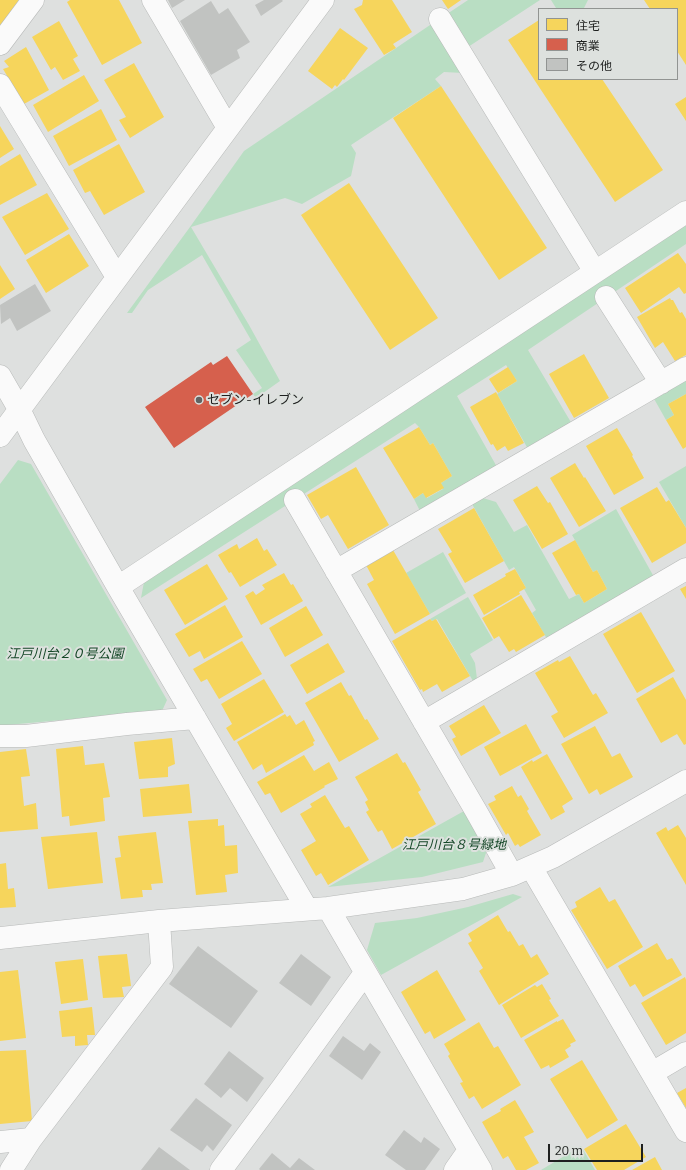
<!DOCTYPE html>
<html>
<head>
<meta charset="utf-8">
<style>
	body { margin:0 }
	#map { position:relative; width:686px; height:1170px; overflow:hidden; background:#dee0df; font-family:Bitter,"Noto Sans JP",serif }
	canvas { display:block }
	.legend { position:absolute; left:538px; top:8px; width:140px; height:72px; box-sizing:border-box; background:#dde1de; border:1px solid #919492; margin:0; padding:5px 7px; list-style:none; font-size:12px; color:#1e201f }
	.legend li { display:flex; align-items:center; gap:8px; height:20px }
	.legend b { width:20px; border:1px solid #919492 }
	.scale { position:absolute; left:548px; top:1144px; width:95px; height:18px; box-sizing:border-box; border:2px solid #1e201f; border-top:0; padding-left:5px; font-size:12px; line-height:14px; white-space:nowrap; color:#1e201f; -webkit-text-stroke:3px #dde1de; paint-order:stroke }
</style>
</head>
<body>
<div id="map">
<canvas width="686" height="1170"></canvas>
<ul class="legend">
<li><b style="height:11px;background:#f6d55c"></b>住宅</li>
<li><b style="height:11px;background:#d6604d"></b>商業</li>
<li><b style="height:11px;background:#c1c3c1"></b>その他</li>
</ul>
<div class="scale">20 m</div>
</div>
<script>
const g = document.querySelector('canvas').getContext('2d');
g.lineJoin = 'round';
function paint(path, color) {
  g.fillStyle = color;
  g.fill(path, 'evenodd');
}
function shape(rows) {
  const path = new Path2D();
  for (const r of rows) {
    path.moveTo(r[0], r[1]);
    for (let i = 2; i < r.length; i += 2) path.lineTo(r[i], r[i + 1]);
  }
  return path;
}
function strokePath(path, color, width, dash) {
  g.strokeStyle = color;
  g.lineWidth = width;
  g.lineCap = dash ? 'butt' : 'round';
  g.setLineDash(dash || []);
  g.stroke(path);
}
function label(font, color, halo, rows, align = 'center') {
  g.font = font + ' Bitter,"Noto Sans JP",serif';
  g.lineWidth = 4;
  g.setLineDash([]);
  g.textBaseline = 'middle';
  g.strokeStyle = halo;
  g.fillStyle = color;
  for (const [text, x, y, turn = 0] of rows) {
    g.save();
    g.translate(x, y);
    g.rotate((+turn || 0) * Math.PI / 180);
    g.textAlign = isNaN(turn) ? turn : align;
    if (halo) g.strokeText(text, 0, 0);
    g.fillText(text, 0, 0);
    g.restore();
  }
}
const green = shape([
	[468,0,540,0,468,47,447,14],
	[551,0,588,0,584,8,556,8],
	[433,23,463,73,444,72,435,79,441,86,351,145,356,153,351,176,302,204,285,198,191,227,249,325,280,381,256,398,253,394,262,388,236,350,251,340,202,255,148,290,132,313,127,313,190,227,244,151],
	[686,225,686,244,528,350,572,424,528,449,497,394,517,381,506,365,457,396,497,467,420,511,414,499,423,493,427,498,443,489,441,483,452,476,433,443,430,445,419,427,415,423,141,598,144,582],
	[686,378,686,394,668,404,674,415,666,420,653,397],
	[18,460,31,464,167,700,162,711,7,725,0,725,0,484],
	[686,466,686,528,659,482],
	[483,498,496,502,514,532,527,525,569,599,579,594,584,603,607,589,597,570,593,572,572,535,616,509,654,577,547,639,532,613,536,610,524,589,526,588,514,567,509,570,472,504],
	[443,552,466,593,430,614,406,573],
	[468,597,493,640,470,654,475,663,477,679,473,681,437,619,432,621,430,619],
	[464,811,487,850,483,862,422,877,328,887],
	[513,894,522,897,381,975,367,950,375,923,417,918,468,907],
	[581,1146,595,1170,541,1170]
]);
const homes = shape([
	[0,0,19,0,0,27],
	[70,0,119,0,142,43,102,65,67,2],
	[363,0,392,0,412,32,393,44,396,48,384,55,354,9,362,5],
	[442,0,461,0,448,9],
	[644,0,686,0,686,65,677,51,677,9,650,9],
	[539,20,539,79,602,79,663,170,615,202,508,40],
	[59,21,78,56,73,59,80,71,63,80,55,67,51,70,32,37],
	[340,28,368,48,344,80,343,79,337,87,335,85,332,89,308,71],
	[26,47,49,90,24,104,3,69,9,67,4,61],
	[134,63,164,117,130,138,119,120,126,117,104,80],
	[84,75,99,101,48,132,33,105],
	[441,86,547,248,499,280,393,118],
	[686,97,686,121,675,104],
	[101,109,117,140,69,166,53,136],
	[0,126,14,149,0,158],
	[119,144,145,192,104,215,90,191,85,193,73,170],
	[20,154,37,185,0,205,0,166],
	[349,183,438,318,390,350,301,215],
	[47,193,69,229,25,255,2,217],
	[69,234,89,266,46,293,26,260],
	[678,253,686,264,686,293,684,294,679,287,641,313,625,288],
	[0,265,15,289,0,299],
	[670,298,671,300,673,300,680,313,682,312,686,319,686,355,675,361,663,342,655,348,637,317],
	[584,354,609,398,574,418,549,374],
	[508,367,517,381,498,393,489,379],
	[496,392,524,443,508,451,505,446,497,451,493,444,491,445,470,407],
	[686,394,686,447,683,449,666,420,674,415,668,404],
	[419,427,430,445,433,443,452,476,441,483,444,488,426,498,423,493,414,499,383,448],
	[617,428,633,455,632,456,644,478,614,495,586,446],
	[575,463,584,478,585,477,606,511,579,527,550,478],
	[356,467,389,525,348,549,328,515,321,519,307,495],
	[537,486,548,503,550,502,568,534,542,549,513,500],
	[657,487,666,502,669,500,686,528,686,543,652,563,620,508],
	[474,508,504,561,465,583,448,554,452,552,438,529],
	[257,538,264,551,267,549,277,565,240,587,231,572,229,573,218,555,237,544,239,549],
	[575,540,593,572,597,570,607,589,584,603,579,594,576,595,552,553],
	[393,550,430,614,395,634,367,584,374,580,366,565],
	[207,564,228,599,185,625,164,590],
	[515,569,526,588,519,592,520,594,484,615,473,595,506,576,505,574],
	[284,573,291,585,293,584,303,601,261,625,245,596,253,591,256,595,265,589,262,585],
	[686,586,686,599,680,589],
	[521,595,545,635,516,652,514,649,509,652,499,636,494,639,482,618],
	[225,605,243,637,204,659,200,651,189,657,175,634],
	[306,606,323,635,285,657,269,628],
	[641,612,675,671,637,693,603,634],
	[430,619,432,621,436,619,470,676,442,692,437,684,423,692,422,689,420,690,392,641],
	[242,641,262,674,219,699,207,679,201,682,193,669],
	[328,643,345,672,307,694,290,665],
	[570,656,593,695,596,693,608,713,564,738,551,716,558,712,535,673,558,660,559,662],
	[673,677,686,700,686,744,684,745,677,734,661,743,636,699],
	[264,679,284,712,234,741,226,728,232,724,221,704],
	[341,682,349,696,351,695,365,720,367,719,379,739,339,762,305,703],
	[484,705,501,733,461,756,452,739,456,737,449,726],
	[285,714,287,717,290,715,296,725,304,720,315,741,313,742,314,745,266,773,262,764,253,770,237,742],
	[526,724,542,753,500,776,484,747],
	[595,726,612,757,620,753,633,777,600,795,597,789,589,794,561,744],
	[172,738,175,764,168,767,168,777,139,779,134,742],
	[83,746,85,765,104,763,110,797,103,798,105,821,70,826,69,816,62,817,56,749],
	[26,749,30,776,21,777,24,806,36,803,38,829,0,832,0,752],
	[397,753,403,763,405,762,421,790,418,792,436,824,392,849,382,830,378,832,366,812,369,810,365,802,368,800,355,777],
	[547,754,573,799,562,806,565,812,551,820,521,767,532,760,533,762],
	[304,755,314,771,329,762,338,779,324,786,325,787,281,813,270,793,265,795,257,782],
	[189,784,192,813,143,817,140,789],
	[512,786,518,797,521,795,529,809,527,811,541,835,520,847,518,844,515,846,508,833,506,835,488,804,496,800,494,796],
	[325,795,345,828,349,826,369,860,328,885,321,873,316,876,301,850,316,841,300,814,312,807,310,804],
	[218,819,218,826,224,825,225,846,237,845,238,873,225,875,227,892,196,895,188,821],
	[678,825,686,838,686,885,656,833,666,827,668,831],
	[97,832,103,883,48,889,41,837],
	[156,832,163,883,151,884,152,890,142,890,143,897,121,899,115,858,121,857,118,836],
	[6,863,8,889,14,888,16,907,0,908,0,864],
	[600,887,609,902,615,899,643,947,607,969,571,910,577,907,575,902],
	[498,915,508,932,510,931,519,946,523,944,531,958,537,954,549,974,499,1005,479,971,483,968,468,943,472,941,468,934],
	[657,943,667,960,672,958,682,975,643,997,635,984,630,987,618,966],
	[127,954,131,986,122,987,124,997,103,998,98,956],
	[83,959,88,1000,61,1004,55,962],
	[18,970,26,1038,0,1041,0,972],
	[437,970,466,1020,434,1039,430,1031,425,1034,401,992],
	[685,977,686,980,686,1033,666,1045,641,1003],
	[542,984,551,999,549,1000,559,1016,521,1038,502,1005,535,985,537,987],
	[92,1007,95,1035,87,1035,88,1045,75,1046,75,1036,62,1037,59,1011],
	[563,1019,576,1041,570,1044,571,1046,565,1050,569,1057,550,1068,549,1065,541,1069,524,1040,557,1021,557,1022],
	[479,1022,494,1048,498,1046,521,1085,482,1109,474,1096,469,1099,460,1083,463,1082,448,1056,450,1054,444,1044],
	[26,1050,32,1121,0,1124,0,1051],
	[582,1060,618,1120,587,1139,550,1079],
	[686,1088,686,1108,677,1093],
	[515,1100,534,1132,524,1137,539,1163,526,1170,516,1170,508,1156,503,1159,482,1122,501,1111,500,1109],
	[626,1124,646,1157,624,1170,597,1170,584,1149],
	[655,1157,662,1170,632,1170]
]);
const shops = shape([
	[227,356,253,394,174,448,145,407,211,362,213,365]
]);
const building = shape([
	[168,0,185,0,172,8],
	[264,0,282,0,283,1,261,16,255,5],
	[211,1,219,14,228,8,250,42,237,50,240,58,211,75,180,21],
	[35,284,51,311,17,331,10,318,1,324,0,305],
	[198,946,258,991,231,1028,169,984],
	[301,954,331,977,311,1006,279,983],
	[343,1036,364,1051,370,1043,381,1052,362,1080,329,1056],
	[229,1051,264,1078,247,1102,230,1088,221,1098,204,1084],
	[196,1098,232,1125,213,1151,207,1145,202,1152,170,1130],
	[404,1130,421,1143,424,1137,440,1149,425,1170,406,1170,385,1155],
	[159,1147,190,1170,141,1170],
	[272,1153,290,1168,299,1158,315,1170,260,1170,259,1169]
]);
const minor = shape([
	[153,0,228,128],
	[440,19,595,272],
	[0,44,33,0],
	[0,85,117,277],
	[606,297,661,383],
	[0,376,19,409,34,440,118,587,195,718,307,909],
	[0,436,323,0],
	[295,500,476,811,512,875],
	[336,571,686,368],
	[118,587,686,212],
	[424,722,686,569],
	[0,736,26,736,127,724,195,718],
	[531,867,686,1131],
	[328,908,481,1170],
	[0,938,159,921,328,908,463,889,512,875,553,857,686,781],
	[652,1073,686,1053],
	[0,1142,31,1139],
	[11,1170,31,1139,162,967,159,921],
	[221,1170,282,1088,365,973],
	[455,1170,469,1150]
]);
const markers = [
	[199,400,4,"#616362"]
];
const poiNames = [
	["セブン-イレブン",207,400]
];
const parkNames = [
	["江戸川台２０号公園",65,654],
	["江戸川台８号緑地",454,845]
];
paint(green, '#b9dec3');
paint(homes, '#f6d55c');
paint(shops, '#d6604d');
paint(building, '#c1c3c1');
strokePath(minor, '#b7b9b8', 23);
strokePath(minor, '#fafafa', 22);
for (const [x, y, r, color] of markers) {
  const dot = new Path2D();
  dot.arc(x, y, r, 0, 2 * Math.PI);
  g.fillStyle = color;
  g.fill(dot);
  strokePath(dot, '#dde1de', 1.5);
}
label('13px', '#1e201f', '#dde1de', poiNames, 'left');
label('italic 13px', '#144727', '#dde1de', parkNames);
</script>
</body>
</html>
